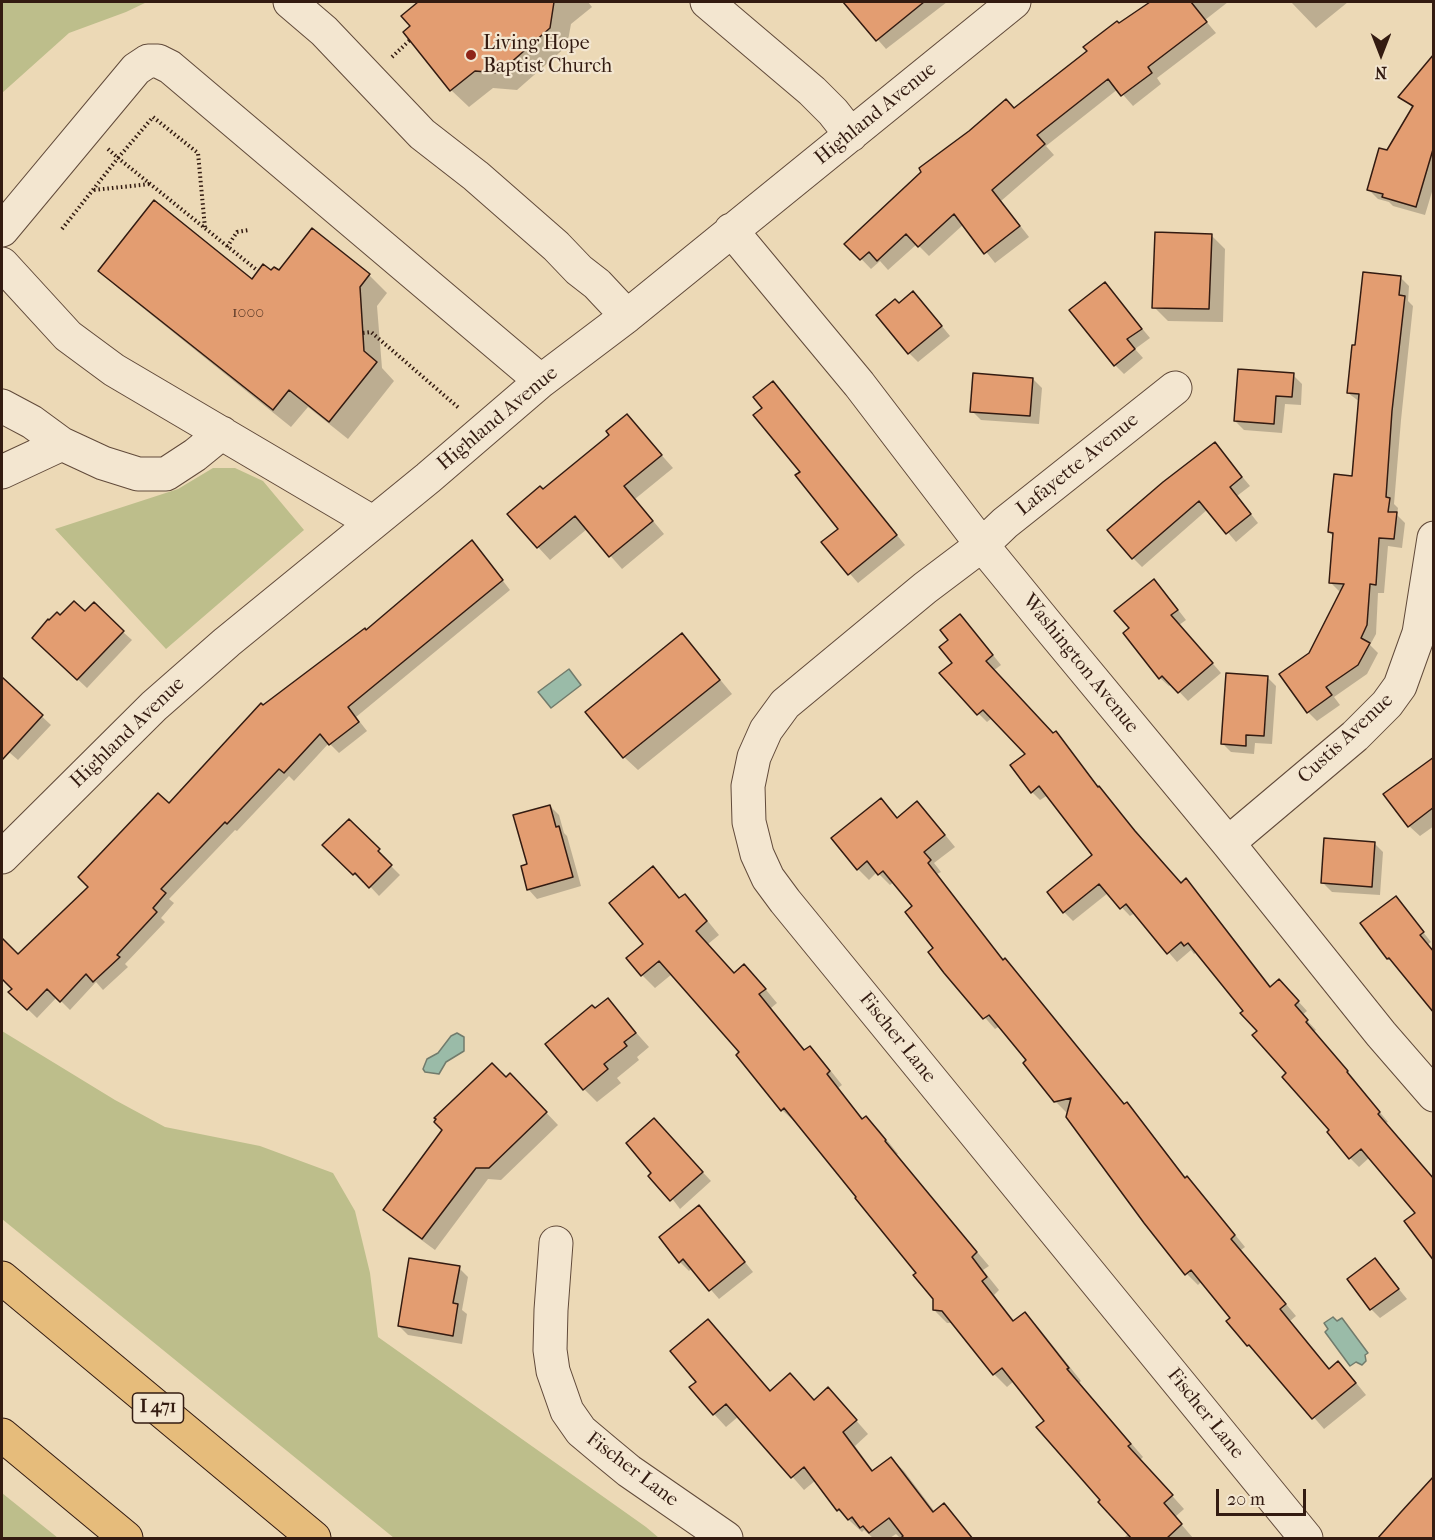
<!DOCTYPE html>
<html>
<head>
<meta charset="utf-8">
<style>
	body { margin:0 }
	#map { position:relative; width:1435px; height:1540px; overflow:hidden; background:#ecd9b6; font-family:"IM FELL French Canon",serif }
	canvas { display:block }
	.frame { position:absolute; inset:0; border:3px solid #331b11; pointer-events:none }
	.north { position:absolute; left:1351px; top:24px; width:60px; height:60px; -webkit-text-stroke:4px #f3e6d0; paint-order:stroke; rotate:180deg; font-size:16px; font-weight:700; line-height:24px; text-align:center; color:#331b11 }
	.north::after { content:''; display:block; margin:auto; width:21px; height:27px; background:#331b11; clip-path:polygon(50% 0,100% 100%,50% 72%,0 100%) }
	.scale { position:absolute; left:1216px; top:1489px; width:90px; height:27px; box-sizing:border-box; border:3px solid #331b11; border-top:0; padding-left:8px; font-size:18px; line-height:21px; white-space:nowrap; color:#331b11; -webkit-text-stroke:4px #f3e6d0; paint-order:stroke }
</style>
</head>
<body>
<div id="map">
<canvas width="1435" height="1540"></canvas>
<div class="frame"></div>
<div class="north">N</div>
<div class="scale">20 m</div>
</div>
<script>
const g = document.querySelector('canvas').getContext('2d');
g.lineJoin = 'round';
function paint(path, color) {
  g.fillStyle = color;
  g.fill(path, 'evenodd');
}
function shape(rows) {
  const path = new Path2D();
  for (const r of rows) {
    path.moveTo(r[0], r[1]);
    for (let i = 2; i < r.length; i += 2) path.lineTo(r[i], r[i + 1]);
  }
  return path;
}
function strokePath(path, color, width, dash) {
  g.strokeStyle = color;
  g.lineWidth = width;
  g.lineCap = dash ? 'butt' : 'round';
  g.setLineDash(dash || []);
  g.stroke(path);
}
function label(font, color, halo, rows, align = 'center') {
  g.font = font + ' "IM FELL French Canon",serif';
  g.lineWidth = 4.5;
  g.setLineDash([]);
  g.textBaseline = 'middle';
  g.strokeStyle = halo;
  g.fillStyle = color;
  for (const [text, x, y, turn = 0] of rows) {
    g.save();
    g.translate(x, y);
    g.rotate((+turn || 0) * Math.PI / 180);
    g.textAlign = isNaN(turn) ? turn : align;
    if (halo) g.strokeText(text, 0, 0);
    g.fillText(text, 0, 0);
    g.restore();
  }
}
const green = shape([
	[2,2,147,2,126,12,69,33,2,93],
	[213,468,235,468,263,481,304,530,166,649,55,529,178,489],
	[2,1031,115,1100,165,1127,260,1146,333,1173,355,1211,370,1273,378,1337,646,1527,659,1538,394,1538,2,1219],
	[2,1493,58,1538,2,1538]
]);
const water = shape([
	[569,669,581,685,551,708,538,692,569,669],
	[457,1033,464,1037,464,1051,446,1062,439,1074,425,1072,423,1069,427,1059,438,1053,451,1036,457,1033],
	[1333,1317,1337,1321,1342,1318,1368,1353,1365,1355,1366,1361,1362,1365,1356,1362,1350,1366,1325,1332,1328,1329,1324,1323,1333,1317]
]);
const shadow = shape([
	[420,2,430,12,441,2,588,2,592,7,571,24,567,46,517,90,493,88,469,107,451,90,412,26,403,16],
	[845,2,947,2,886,49],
	[1153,2,1228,2,1205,20,1216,33,1157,78,1161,84,1133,106,1118,89,1046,146,1054,155,1001,201,1029,237,995,263,964,224,929,256,917,244,888,270,880,261,871,269,847,244,1089,51,1119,25],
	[1291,2,1348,2,1316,28],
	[1434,56,1434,185,1425,215,1393,206,1389,202,1378,199,1369,190,1387,151,1413,108,1400,97],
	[1211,235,1225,249,1223,322,1168,321,1154,307],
	[100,270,252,281,279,272,369,275,387,293,377,306,382,368,394,381,348,439,308,407,291,427,118,288],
	[1400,277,1409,286,1408,301,1413,306,1401,420,1394,504,1398,508,1397,515,1405,523,1402,548,1388,546,1384,593,1378,593,1376,634,1370,645,1378,653,1367,674,1334,697,1340,705,1317,721,1308,712,1310,654,1341,593,1331,583,1334,537,1329,532,1354,478,1360,402,1348,393,1356,347],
	[1105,284,1150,338,1135,349,1143,358,1124,374,1115,365],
	[922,302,950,336,918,362,909,353,899,305],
	[1293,375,1302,384,1301,405,1285,404,1282,433,1244,430,1235,421],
	[1033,379,1042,388,1039,424,981,420,972,411],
	[773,383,905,545,858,583,823,543,840,529,802,472,765,408],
	[627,416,673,468,635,499,664,534,622,569,587,529,550,560,538,547,611,435],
	[1215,444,1250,486,1237,496,1258,523,1236,542,1208,509,1142,567,1133,558],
	[480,551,510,590,356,717,367,731,339,753,329,743,294,781,289,776,237,831,235,830,169,899,174,903,161,918,165,922,125,964,128,967,103,990,96,982,70,1010,57,997,37,1018,10,992,14,989,2,978,2,958,11,949,18,956,90,887,263,707],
	[1163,590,1186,620,1179,625,1221,673,1188,701,1172,684,1169,686,1160,678],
	[85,614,123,632,132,640,87,688,42,646,60,618],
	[969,625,1001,665,993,671,1053,735,1064,742,1099,788,1182,884,1186,880,1195,889,1272,988,1288,990,1307,1011,1302,1015,1316,1030,1313,1032,1355,1080,1354,1081,1388,1122,1386,1123,1417,1213,1370,1157,1359,1167,1350,1158,1329,1132,1331,1130,1245,1012,1197,952,1194,954,1191,950,1177,962,1135,913,1130,916,1108,893,1073,921,1064,912,1095,855,1048,795,1040,800,1032,792,1027,754,992,718,987,722,979,714,954,663],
	[682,635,695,649,732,694,638,770,624,757],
	[1267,677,1276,686,1272,744,1255,743,1254,754,1231,752,1222,743],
	[2,679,51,725,18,760,2,746],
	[1434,758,1434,826,1420,836,1409,826],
	[881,800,898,819,917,803,928,814,955,847,934,863,941,872,937,874,1004,961,1016,971,1125,1105,1126,1104,1137,1115,1186,1178,1198,1189,1245,1247,1241,1250,1296,1316,1290,1321,1330,1370,1349,1374,1366,1395,1324,1429,1260,1355,1248,1345,1233,1318,1202,1281,1198,1285,1187,1274,1145,1222,1069,1111,1066,1112,1055,1101,1028,1061,1000,1026,995,1029,945,972,914,906,894,882,890,885,877,872,869,880,858,869],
	[550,806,559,815,564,833,567,836,581,886,537,899,529,890,529,865],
	[349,821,387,859,386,861,400,875,379,896,365,881,363,883,325,845],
	[1374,843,1383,852,1380,895,1332,892,1323,883],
	[653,868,681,899,685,896,698,909,719,935,708,944,735,975,757,979,777,1003,771,1008,806,1051,810,1048,823,1061,842,1085,838,1088,864,1120,866,1118,879,1130,898,1154,896,1155,989,1266,983,1270,999,1290,994,1295,1015,1322,1025,1314,1038,1327,1081,1381,1079,1383,1143,1457,1140,1460,1184,1509,1175,1517,1193,1538,1124,1538,1129,1533,1046,1421,1014,1381,1007,1387,994,1374,954,1323,947,1323,934,1310,934,1299,919,1273,797,1121,795,1122,782,1110,741,1052,672,974,655,988,642,975],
	[1396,898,1431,942,1397,967,1362,924],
	[607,1000,649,1047,637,1057,639,1060,617,1078,621,1083,597,1102,584,1089,595,1010],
	[506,1079,522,1087,558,1125,501,1180,488,1179,435,1250,397,1222,385,1210],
	[663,1129,711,1181,680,1209,653,1173],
	[708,1216,753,1272,719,1299,692,1268,689,1271,680,1262],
	[1375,1260,1407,1299,1380,1318,1371,1309],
	[459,1268,468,1277,462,1310,467,1314,462,1344,408,1335,399,1326],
	[708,1321,771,1392,814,1401,840,1402,868,1434,855,1446,874,1472,891,1458,904,1471,935,1512,944,1505,973,1538,900,1538,896,1534,890,1538,873,1538,864,1530,862,1532,838,1510,816,1480,804,1490,739,1416,726,1427,714,1414,698,1382]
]);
const building = shape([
	[418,2,554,2,550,28,499,73,475,71,450,91,403,32,410,26,401,16,418,2],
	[843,2,924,2,876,41,843,2],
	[1150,2,1191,2,1207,22,1148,67,1152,73,1121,96,1108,79,1037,135,1045,144,992,190,1020,226,984,254,954,214,918,247,906,234,877,261,869,252,860,260,844,244,921,172,919,168,969,131,1006,99,1014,108,1087,51,1083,47,1117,21,1119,23,1150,2],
	[1434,54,1434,146,1416,207,1382,197,1383,194,1367,190,1379,148,1387,150,1413,106,1398,97,1434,54],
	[154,200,252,279,263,264,271,270,274,267,279,270,312,228,370,274,360,287,364,351,377,362,329,422,289,390,273,410,98,271,154,200],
	[1155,232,1212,234,1209,309,1152,308,1155,232],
	[1363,272,1401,276,1399,295,1405,296,1392,411,1386,497,1390,498,1388,512,1397,512,1394,539,1379,538,1376,585,1370,584,1367,625,1361,638,1370,643,1358,665,1326,687,1332,695,1307,713,1279,674,1309,653,1344,584,1329,583,1333,533,1328,532,1334,474,1352,476,1359,394,1347,393,1352,345,1355,345,1363,272],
	[1105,282,1142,329,1127,339,1135,349,1114,366,1069,310,1105,282],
	[913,291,942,326,908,354,876,315,895,299,899,303,913,291],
	[1238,369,1294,373,1292,397,1276,396,1274,424,1234,421,1238,369],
	[973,373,1033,378,1030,416,970,412,973,373],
	[773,381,897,535,848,575,821,542,838,529,795,475,800,472,753,415,762,408,753,397,773,381],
	[627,414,662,455,624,486,653,521,609,557,575,516,537,548,507,514,540,486,543,489,609,435,606,431,627,414],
	[1215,442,1242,477,1230,487,1251,514,1226,534,1199,501,1132,559,1107,530,1163,482,1215,442],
	[472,540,503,580,348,707,359,722,329,745,320,734,284,773,279,769,227,824,225,822,161,889,166,893,153,908,157,912,117,955,120,957,93,982,86,974,60,1002,47,989,27,1010,8,992,12,989,2,979,2,938,18,954,88,887,78,877,158,793,169,803,261,703,263,705,365,628,366,630,472,540],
	[1154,579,1178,610,1171,615,1213,663,1178,693,1162,676,1159,679,1123,633,1129,628,1114,611,1154,579],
	[74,601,85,611,94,602,124,631,77,680,32,638,48,619,49,620,57,612,60,615,74,601],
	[960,614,993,655,986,661,1053,733,1056,731,1098,787,1099,786,1135,831,1181,883,1186,878,1270,987,1279,979,1299,1001,1295,1005,1308,1020,1306,1022,1348,1071,1347,1072,1380,1112,1378,1114,1434,1179,1434,1261,1404,1221,1415,1213,1361,1149,1349,1159,1327,1132,1329,1130,1282,1077,1286,1073,1252,1035,1257,1031,1240,1013,1243,1011,1188,943,1184,946,1181,942,1167,954,1126,904,1120,909,1099,884,1063,913,1047,892,1092,855,1039,786,1031,793,1010,765,1025,754,983,710,977,715,939,673,952,663,939,647,948,640,940,630,960,614],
	[682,633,720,680,623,758,585,712,682,633],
	[1226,673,1268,676,1264,736,1246,735,1246,746,1221,744,1226,673],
	[2,677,43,715,2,760,2,677],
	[1434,757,1434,807,1408,827,1383,794,1434,757],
	[881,798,897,818,917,801,945,835,924,852,931,860,928,863,1003,960,1005,958,1124,1104,1127,1102,1185,1178,1187,1176,1235,1235,1231,1239,1286,1304,1280,1309,1329,1369,1338,1361,1356,1383,1312,1419,1249,1345,1247,1346,1237,1334,1226,1321,1230,1318,1191,1270,1185,1275,1144,1223,1066,1117,1071,1098,1054,1102,1023,1063,1026,1060,989,1015,983,1019,944,973,928,952,933,948,905,912,912,906,883,871,878,875,867,861,857,870,831,838,881,798],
	[550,805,556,827,559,826,573,877,527,890,521,866,527,864,513,815,550,805],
	[349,819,380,849,378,851,392,865,369,888,355,873,353,875,322,845,349,819],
	[1324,838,1375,842,1372,887,1321,883,1324,838],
	[653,866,679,898,685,894,707,921,696,931,734,973,744,964,766,989,759,994,804,1050,810,1046,830,1071,827,1074,862,1119,866,1116,886,1140,885,1141,977,1252,972,1257,987,1277,982,1281,1013,1321,1025,1312,1069,1368,1067,1369,1131,1444,1128,1446,1173,1495,1164,1503,1182,1524,1166,1539,1132,1539,1098,1502,1100,1500,1036,1427,1044,1421,1002,1368,993,1375,942,1311,933,1310,933,1299,913,1275,916,1273,855,1198,856,1197,784,1108,781,1111,736,1055,739,1052,659,961,641,976,626,958,643,944,609,903,653,866],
	[1396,896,1424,932,1420,935,1434,952,1434,1013,1389,958,1387,959,1360,923,1396,896],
	[608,998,636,1033,624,1042,627,1046,604,1064,608,1069,583,1090,545,1044,592,1005,595,1008,608,998],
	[492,1063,506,1077,510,1073,547,1112,489,1168,476,1168,422,1239,383,1210,442,1130,434,1122,436,1119,434,1118,492,1063],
	[654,1118,703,1172,670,1201,648,1176,651,1173,626,1143,654,1118],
	[699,1205,745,1262,709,1291,683,1259,679,1263,659,1237,699,1205],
	[409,1258,460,1266,453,1303,458,1304,453,1336,398,1326,409,1258],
	[1375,1258,1399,1289,1370,1310,1347,1279,1375,1258],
	[708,1319,770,1391,790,1373,814,1400,828,1387,857,1420,843,1432,872,1471,891,1457,933,1512,944,1503,973,1539,900,1539,903,1536,889,1518,869,1533,863,1526,860,1528,852,1517,848,1520,839,1509,837,1511,804,1467,791,1478,726,1404,713,1415,689,1387,696,1382,670,1351,708,1319],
	[1434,1476,1434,1539,1377,1539,1401,1512,1434,1476]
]);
const path = shape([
	[392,57,410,40],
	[108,149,118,158,153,117,198,153,205,228],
	[94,190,150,184],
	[62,229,118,158,258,271],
	[227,247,237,232,249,230],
	[363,333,371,332,460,409]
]);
const minor = shape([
	[290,2,324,31,422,134,476,176,556,246,579,270,597,284,627,316],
	[707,2,812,91,833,112,851,135],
	[2,230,136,69,148,61,158,61,170,67,541,381],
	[731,230,859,384,982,545,1049,627,1228,843,1381,1034,1434,1095],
	[2,264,68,336,114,370,372,522],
	[1175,388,1005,523,982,545,925,588,785,704,766,730,754,757,748,786,749,822,757,854,768,878,785,901,1306,1538],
	[2,406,32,422,62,444,103,463,138,474,166,474,195,455,222,433],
	[2,472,62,444],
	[1228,843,1355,736,1387,704,1400,686,1419,633,1434,538],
	[2,857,154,706,227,642,428,478,541,381,627,316,1014,2],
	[556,1243,551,1310,550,1350,553,1371,567,1411,581,1431,606,1452,629,1471,726,1538]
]);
const highway = shape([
	[2,1278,314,1538],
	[2,1435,126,1538]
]);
const markers = [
	[471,55,6,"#8f2418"]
];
const numberNames = [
	["1000",248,313]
];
const shields = [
	[158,1408,51]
];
const shieldNames = [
	["I 471",158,1408]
];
const poiNames = [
	["Living Hope",483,44],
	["Baptist Church",483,67]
];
const streetNames = [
	["Highland Avenue",876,114,-39],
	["Highland Avenue",498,419,-40],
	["Lafayette Avenue",1078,465,-39],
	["Washington Avenue",1080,664,51],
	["Highland Avenue",128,733,-44],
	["Custis Avenue",1346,739,-43],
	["Fischer Lane",897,1038,51],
	["Fischer Lane",1205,1414,51],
	["Fischer Lane",632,1470,37]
];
paint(green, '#bdbe8b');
paint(water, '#9abba8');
strokePath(water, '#717b6c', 1.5);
paint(shadow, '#0003');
paint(building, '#e39d71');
strokePath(building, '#331b11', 1.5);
strokePath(minor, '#614a3a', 35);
strokePath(highway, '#331b11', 35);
strokePath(path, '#331b11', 4, [1.5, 3]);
strokePath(minor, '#f3e6d0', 33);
strokePath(highway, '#e6bc7b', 33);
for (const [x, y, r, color] of markers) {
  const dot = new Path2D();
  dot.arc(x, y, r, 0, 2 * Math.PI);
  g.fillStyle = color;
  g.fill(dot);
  strokePath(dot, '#f3e6d0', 2);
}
label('16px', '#5f3c29', null, numberNames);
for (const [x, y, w] of shields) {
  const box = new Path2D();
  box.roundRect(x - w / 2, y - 15, w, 30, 4.5);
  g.fillStyle = '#f3e6d0';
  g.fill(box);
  strokePath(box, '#331b11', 1.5);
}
label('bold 18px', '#331b11', null, shieldNames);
label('20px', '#331b11', '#f3e6d0', poiNames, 'left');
label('20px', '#331b11', '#f3e6d0', streetNames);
</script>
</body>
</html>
